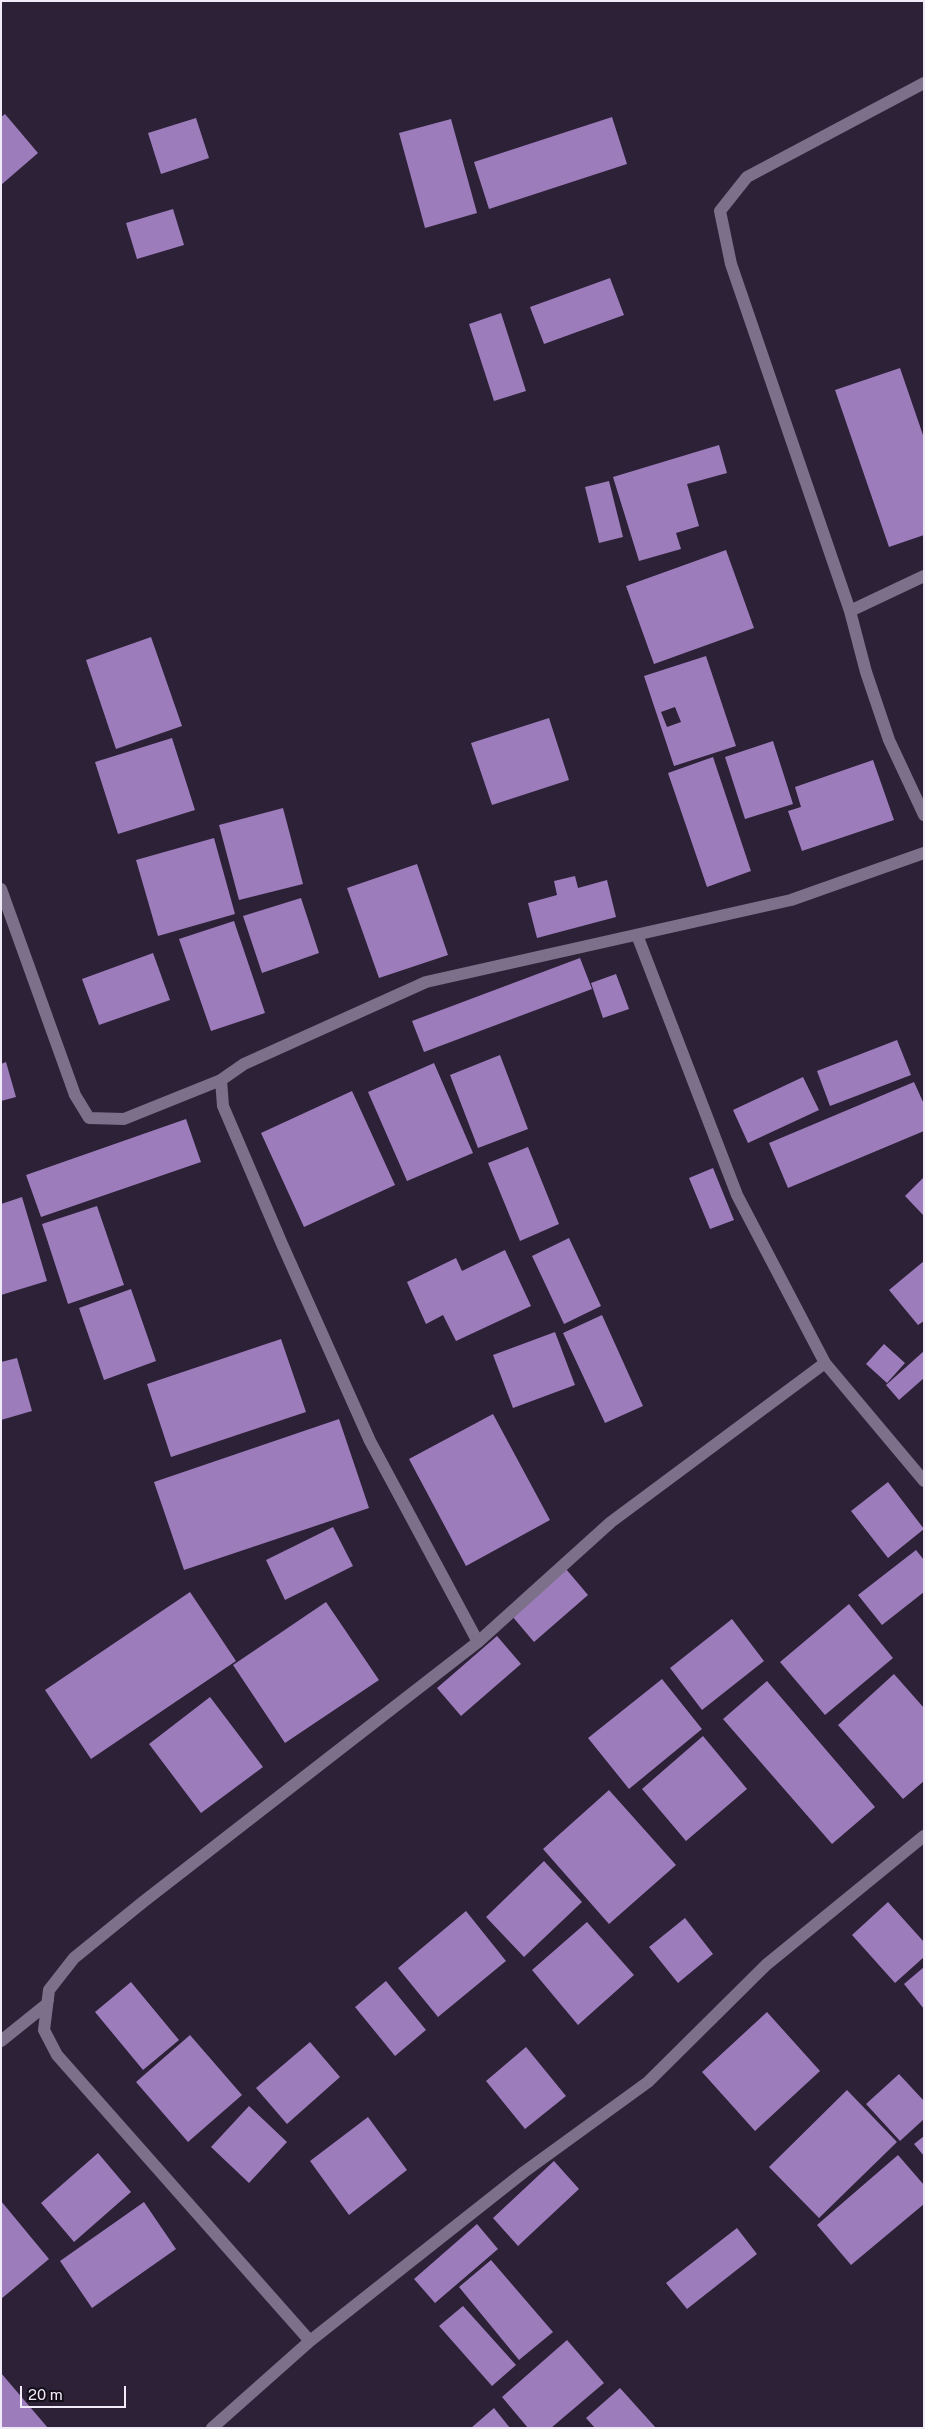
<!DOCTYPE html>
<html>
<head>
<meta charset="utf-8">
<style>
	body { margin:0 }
	#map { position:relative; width:925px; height:2429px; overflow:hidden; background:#2c2137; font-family:"Public Sans",sans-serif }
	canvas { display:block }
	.frame { position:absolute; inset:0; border:2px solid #f1eaf9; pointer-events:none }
	.scale { position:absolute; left:20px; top:2386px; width:106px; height:22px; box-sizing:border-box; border:2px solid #f1eaf9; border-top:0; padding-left:6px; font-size:15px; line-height:18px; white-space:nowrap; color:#f1eaf9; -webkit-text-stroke:4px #120d17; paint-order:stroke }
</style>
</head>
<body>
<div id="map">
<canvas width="925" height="2429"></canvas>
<div class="frame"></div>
<div class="scale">20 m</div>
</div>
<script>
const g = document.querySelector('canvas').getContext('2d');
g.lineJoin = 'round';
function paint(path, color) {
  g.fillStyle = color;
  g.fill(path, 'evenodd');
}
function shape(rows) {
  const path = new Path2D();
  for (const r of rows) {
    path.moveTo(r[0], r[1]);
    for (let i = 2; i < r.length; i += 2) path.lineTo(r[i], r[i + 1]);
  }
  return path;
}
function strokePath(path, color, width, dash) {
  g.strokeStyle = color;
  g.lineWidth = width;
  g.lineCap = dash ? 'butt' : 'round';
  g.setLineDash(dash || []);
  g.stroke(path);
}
const building = shape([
	[5,114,38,153,1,185,1,117],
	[612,117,627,164,489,209,474,162],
	[196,118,209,158,161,174,148,133],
	[451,119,477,213,425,228,399,133],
	[173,209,184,245,137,259,126,223],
	[610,278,624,315,544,344,530,307],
	[501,313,526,391,494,401,469,324],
	[900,368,924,438,924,535,889,547,835,390],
	[719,445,727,473,687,484,699,526,676,533,681,549,639,561,613,477],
	[609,481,623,537,599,543,585,487],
	[726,550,754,628,654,664,626,586],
	[151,637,182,726,116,749,86,660],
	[706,656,736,746,674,766,644,676],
	[675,707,681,722,667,727,661,712],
	[549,718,569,780,492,805,471,743],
	[172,738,195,810,118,834,95,762],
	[773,741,793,804,745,819,725,757],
	[713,757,751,871,707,887,668,773],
	[873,760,894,820,802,851,788,811,801,807,795,787],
	[283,808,303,884,239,900,219,825],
	[214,838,235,914,158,936,136,860],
	[417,864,448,955,379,978,347,888],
	[575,876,578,888,607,880,616,917,537,938,528,903,557,895,554,881],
	[301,898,319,953,262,973,243,916],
	[234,921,265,1013,211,1031,179,939],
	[153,953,170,1000,99,1025,82,979],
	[580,958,592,989,424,1052,412,1021],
	[616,974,629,1009,603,1018,591,983],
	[897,1040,911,1075,830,1106,817,1071],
	[500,1055,528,1129,478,1148,450,1075],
	[6,1062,16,1097,1,1101,1,1064],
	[434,1063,473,1153,407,1181,368,1092],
	[803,1077,819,1110,748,1143,733,1110],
	[914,1082,924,1104,924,1131,788,1188,769,1143],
	[352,1091,395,1185,304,1227,261,1133],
	[186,1119,201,1162,41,1217,26,1175],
	[528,1147,559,1224,520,1241,488,1163],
	[713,1168,734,1220,710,1229,689,1178],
	[924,1177,924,1216,905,1196],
	[22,1197,47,1281,1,1295,1,1204],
	[97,1206,124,1285,68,1304,42,1224],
	[569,1238,601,1306,564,1324,532,1256],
	[505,1250,531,1306,456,1341,443,1315,426,1324,407,1282,456,1258,462,1271],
	[924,1261,924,1321,918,1325,889,1290],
	[131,1289,156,1361,104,1380,79,1308],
	[602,1315,643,1406,605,1423,563,1333],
	[555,1332,575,1385,513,1408,493,1355],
	[281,1339,306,1412,171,1457,147,1384],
	[884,1344,905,1363,887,1383,866,1364],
	[924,1351,924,1378,899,1400,886,1385],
	[17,1358,32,1411,1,1420,1,1362],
	[493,1414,550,1520,466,1566,409,1459],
	[339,1419,369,1508,184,1570,154,1482],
	[888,1482,924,1529,888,1558,851,1511],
	[333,1527,353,1566,285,1600,266,1560],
	[916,1550,924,1560,924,1592,882,1625,858,1595],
	[566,1569,588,1595,534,1642,512,1616],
	[190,1592,236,1661,91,1759,45,1690],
	[326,1602,379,1680,285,1743,233,1665],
	[849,1604,893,1658,825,1715,780,1662],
	[732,1619,764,1661,702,1710,670,1668],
	[497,1636,521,1664,461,1716,437,1688],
	[894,1674,924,1708,924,1781,903,1799,838,1725],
	[662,1679,702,1729,629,1789,588,1738],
	[767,1681,875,1807,832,1844,723,1719],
	[210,1697,263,1767,201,1813,149,1744],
	[703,1736,747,1789,686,1841,642,1789],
	[609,1790,676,1865,609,1924,543,1849],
	[544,1861,582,1902,524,1957,486,1917],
	[888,1902,924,1942,924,1957,895,1983,852,1935],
	[466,1911,506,1961,438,2017,398,1968],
	[685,1918,713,1954,678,1983,649,1947],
	[587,1922,634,1975,578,2025,532,1970],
	[924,1967,924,2009,904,1984],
	[386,1981,426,2030,395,2056,355,2007],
	[131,1982,179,2040,143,2070,95,2012],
	[767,2012,820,2071,755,2131,702,2072],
	[190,2035,242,2095,188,2142,136,2082],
	[310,2042,340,2077,287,2124,256,2088],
	[526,2047,566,2096,525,2129,486,2081],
	[899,2074,924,2101,924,2119,900,2141,866,2104],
	[847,2090,897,2142,819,2218,769,2167],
	[249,2106,287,2142,249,2183,211,2147],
	[368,2117,407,2170,349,2215,310,2161],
	[924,2136,924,2156,914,2144],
	[98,2153,131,2192,74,2242,41,2203],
	[898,2155,924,2185,924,2204,851,2265,817,2225],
	[554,2161,579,2189,518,2246,493,2218],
	[1,2201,49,2259,1,2299],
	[144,2202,176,2249,92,2308,60,2261],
	[477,2224,498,2249,435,2303,414,2279],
	[737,2228,757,2254,687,2309,666,2283],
	[491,2260,553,2332,519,2360,459,2287],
	[463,2306,516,2365,492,2386,439,2326],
	[567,2340,604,2383,551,2428,528,2428,502,2397],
	[1,2373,48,2428,1,2428],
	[620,2388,656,2428,595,2428,586,2418],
	[494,2408,510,2428,471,2428]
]);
const minor = shape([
	[924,83,747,177,720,211,731,264,850,611,866,672,889,740,924,815],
	[850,611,924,576],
	[1,889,75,1095,89,1118,124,1119,221,1080,244,1064,426,982,791,900,924,853],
	[637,935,737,1195,825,1363,924,1481],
	[221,1080,223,1106,282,1244,370,1441,478,1642],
	[1,2041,47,2004,48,2000],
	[310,2341,57,2055,44,2030,49,1990,74,1958,143,1902,478,1642,611,1522,825,1363],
	[212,2428,310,2341,524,2172,648,2082,766,1965,924,1836]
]);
paint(building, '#9d7cbb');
strokePath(minor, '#7d708a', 12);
</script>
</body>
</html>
